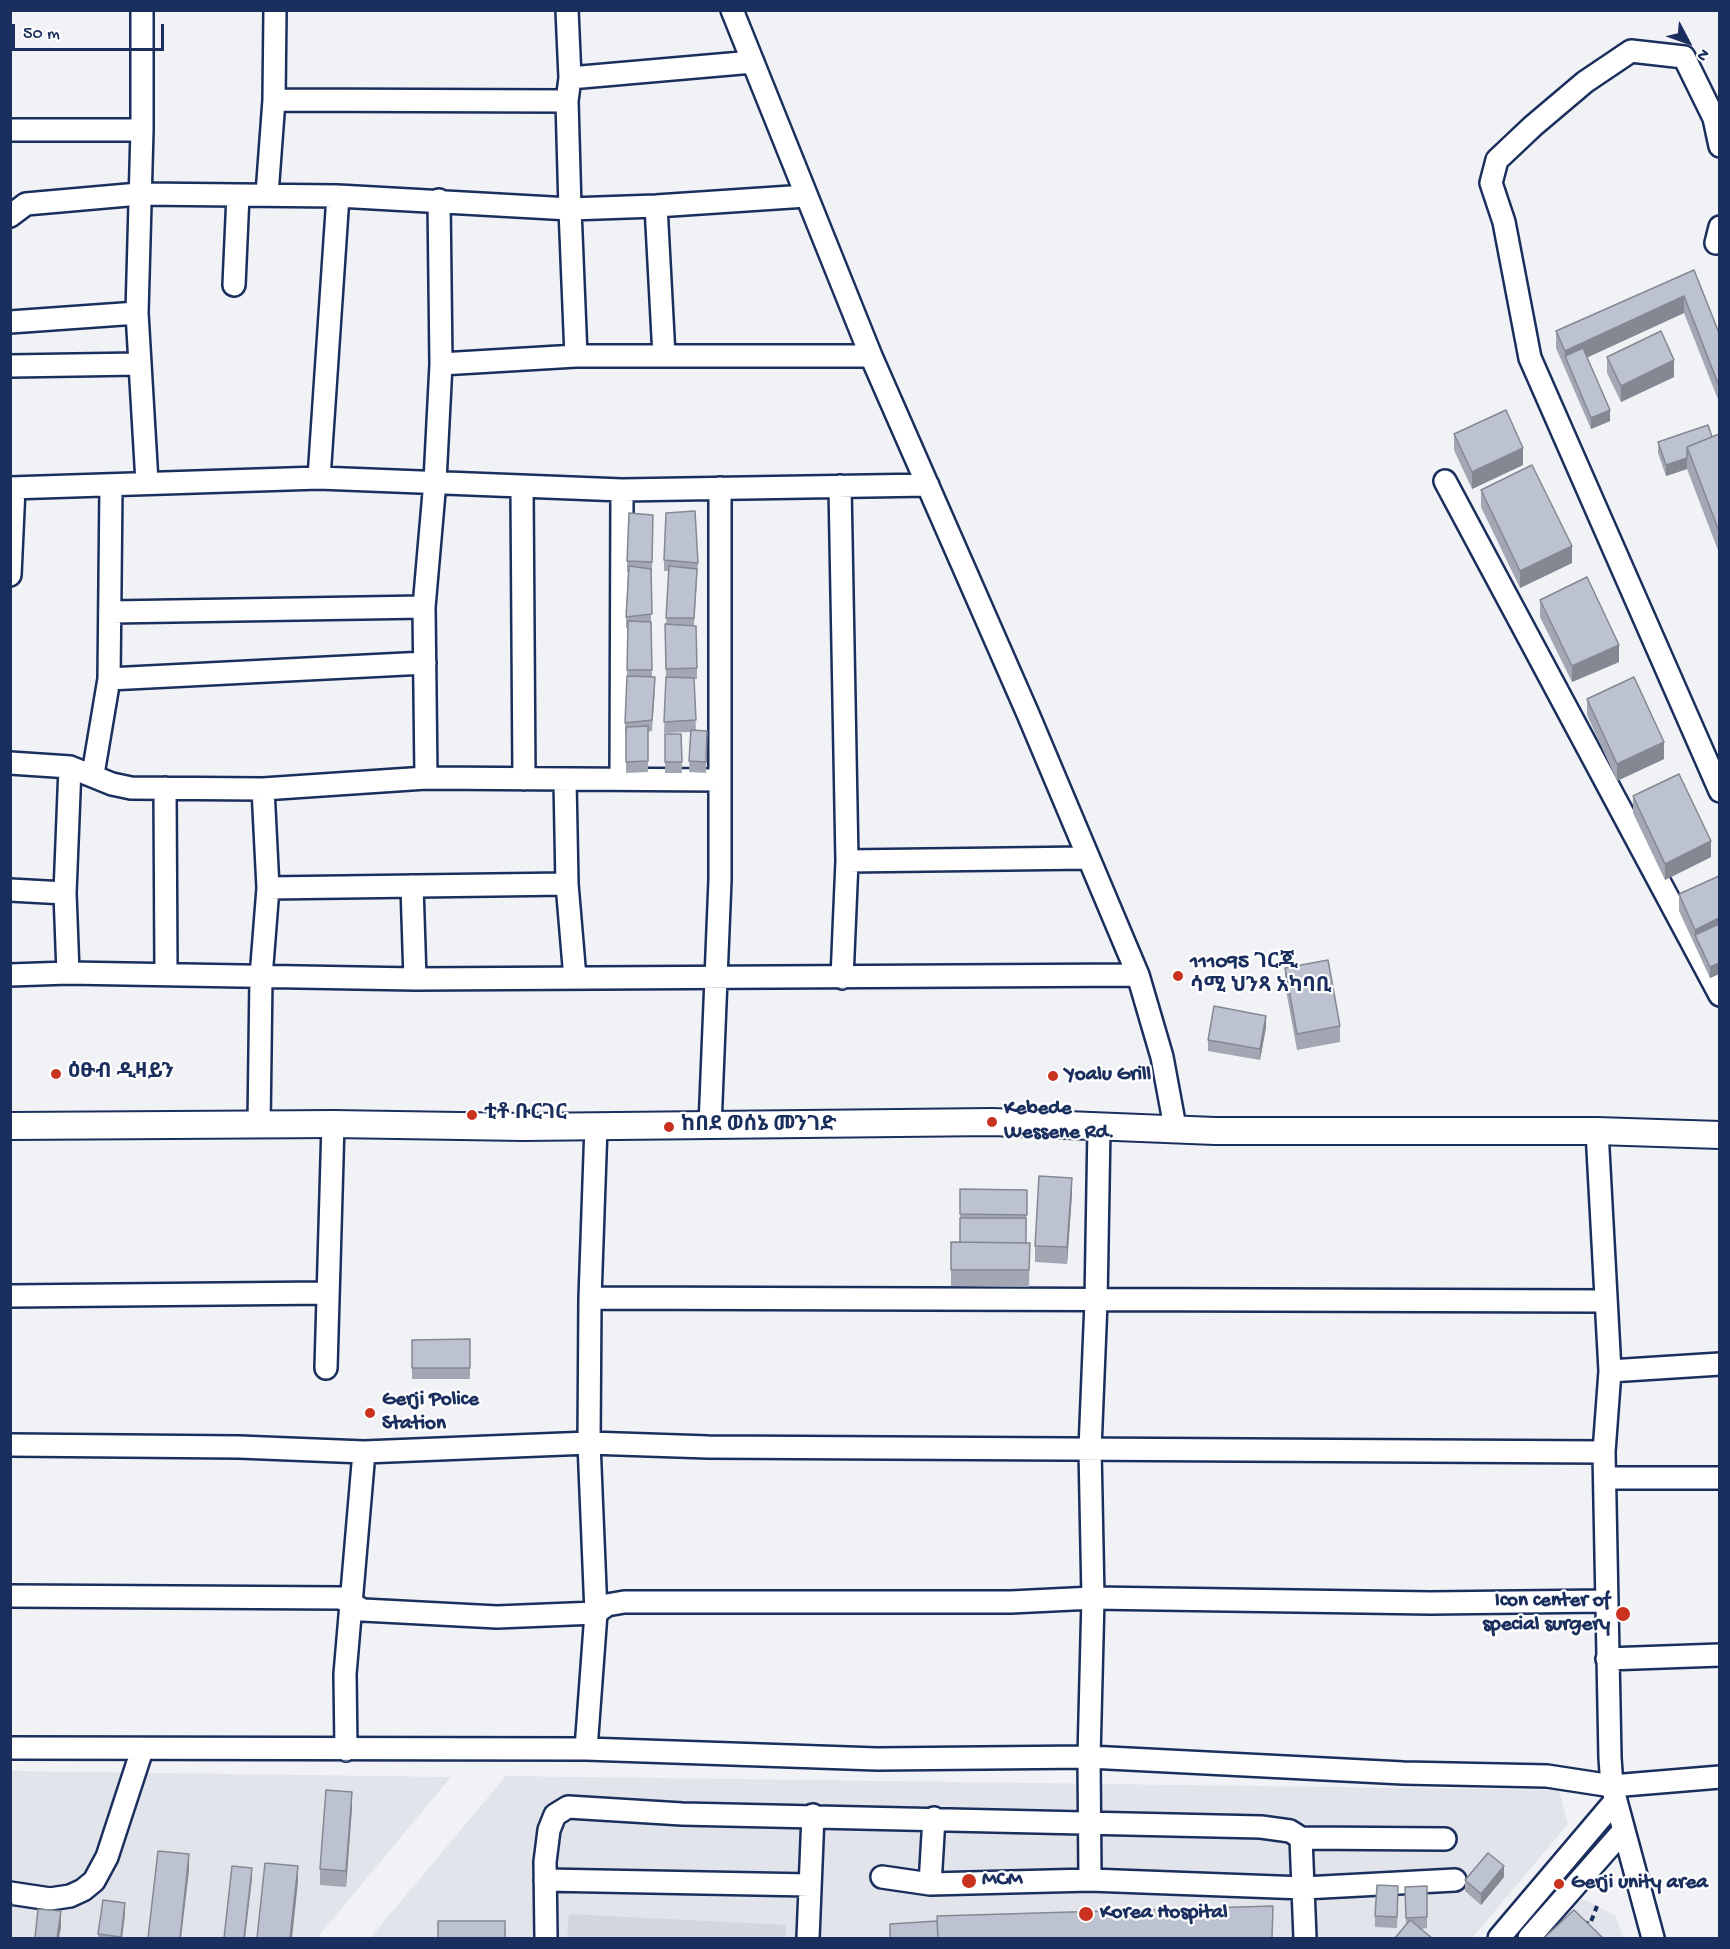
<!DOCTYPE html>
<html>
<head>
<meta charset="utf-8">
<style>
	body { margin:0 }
	#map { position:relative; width:1730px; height:1949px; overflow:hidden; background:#f1f2f5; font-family:"Gochi Hand",sans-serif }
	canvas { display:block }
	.frame { position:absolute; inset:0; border:12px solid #1b2f5e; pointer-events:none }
	.north { position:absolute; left:1658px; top:12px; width:60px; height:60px; -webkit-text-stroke:4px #fff; paint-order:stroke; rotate:131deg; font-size:16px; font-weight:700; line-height:24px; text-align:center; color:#1b2f5e }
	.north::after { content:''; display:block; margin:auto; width:21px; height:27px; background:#1b2f5e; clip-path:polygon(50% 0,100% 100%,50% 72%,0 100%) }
	.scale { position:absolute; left:12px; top:24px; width:152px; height:27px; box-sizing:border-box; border:3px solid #1b2f5e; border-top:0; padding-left:8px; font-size:18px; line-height:21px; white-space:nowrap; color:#1b2f5e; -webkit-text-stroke:4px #fff; paint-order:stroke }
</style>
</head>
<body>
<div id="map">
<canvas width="1730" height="1949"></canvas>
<div class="frame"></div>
<div class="north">N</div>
<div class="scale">50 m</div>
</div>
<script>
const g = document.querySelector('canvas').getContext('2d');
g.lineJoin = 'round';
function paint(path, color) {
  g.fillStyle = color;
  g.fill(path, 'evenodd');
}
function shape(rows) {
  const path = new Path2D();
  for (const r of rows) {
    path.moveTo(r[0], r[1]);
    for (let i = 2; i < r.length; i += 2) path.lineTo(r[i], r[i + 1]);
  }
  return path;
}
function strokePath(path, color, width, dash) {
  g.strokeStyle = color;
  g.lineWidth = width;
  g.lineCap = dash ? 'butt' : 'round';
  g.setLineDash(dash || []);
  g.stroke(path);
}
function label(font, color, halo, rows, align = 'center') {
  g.font = font + ' "Gochi Hand","Noto Sans Ethiopic",sans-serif';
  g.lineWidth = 4.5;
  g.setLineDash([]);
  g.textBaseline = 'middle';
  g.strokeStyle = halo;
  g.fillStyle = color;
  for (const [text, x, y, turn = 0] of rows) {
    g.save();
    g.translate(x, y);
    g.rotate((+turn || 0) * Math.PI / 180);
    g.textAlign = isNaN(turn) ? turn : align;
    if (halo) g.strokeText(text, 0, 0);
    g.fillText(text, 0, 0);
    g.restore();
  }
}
const built = shape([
	[11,1771,451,1777,317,1938,11,1938],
	[506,1776,1559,1790,1568,1824,1472,1938,370,1938],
	[1583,1899,1616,1916,1623,1938,1539,1938,1561,1913]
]);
const green = shape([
	[569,1914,786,1925,786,1938,567,1938]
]);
const path = shape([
	[1583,1922,1590,1924,1597,1906]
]);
const minor = shape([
	[142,10,142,130,137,313,147,482],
	[567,10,570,78,567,101,570,209,576,356],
	[732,10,871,356,1028,714,1138,975,1162,1057,1175,1127],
	[570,78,753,62],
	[274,100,567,101],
	[10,130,142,130],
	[1720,146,1714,118,1684,57,1631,51,1585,82,1533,126,1497,160,1491,183,1504,222,1530,358,1720,791],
	[267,194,274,100,275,10],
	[656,206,664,356],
	[10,216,26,204,139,194,338,196,570,209,656,206,806,196],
	[1716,243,1720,227],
	[234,285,238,195],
	[10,322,137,313],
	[441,364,576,356,871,356],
	[10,366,139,364],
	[319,478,338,196],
	[1445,481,1720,995],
	[840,486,847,861,842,978],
	[522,487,524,779],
	[10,488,319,478,622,490,928,485],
	[10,575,14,488],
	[111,612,424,607],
	[109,679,425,663],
	[10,763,70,767,112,784,131,788,263,789,426,778,720,780],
	[93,774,109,679,111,486],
	[426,778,424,607,435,481,441,364,439,200],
	[621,779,622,490],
	[565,780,567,884,575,978],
	[165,788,166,974],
	[847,861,1087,858],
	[412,886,415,979],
	[268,888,567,884],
	[10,890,65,893],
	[68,973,65,893,70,767],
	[10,975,68,973,415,979,1138,975],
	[259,1125,261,977,268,888,263,789],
	[710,1126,720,880,720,488],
	[1597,1131,1610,1371,1604,1452,1610,1758,1612,1786,1653,1938],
	[10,1296,327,1293],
	[590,1298,1605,1301],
	[326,1368,333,1124],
	[1610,1371,1720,1364],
	[10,1445,239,1447,364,1452,589,1443,708,1447,1604,1452],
	[1606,1478,1720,1478],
	[10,1596,341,1598,363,1610,497,1617,596,1613,607,1605,624,1602,1011,1602,1093,1598,1431,1603,1605,1601],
	[1607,1659,1720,1655],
	[10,1748,586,1749,877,1759,1089,1757,1403,1773,1547,1776,1612,1786,1720,1777],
	[586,1749,596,1613,589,1443,590,1298,596,1126],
	[346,1750,345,1674,364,1452],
	[1301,1838,1445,1839],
	[882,1877,930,1884,1090,1880,1304,1888,1455,1880],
	[545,1880,810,1885],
	[1090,1880,1089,1757,1093,1598,1090,1449,1096,1302,1099,1127],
	[930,1884,934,1818],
	[10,1893,50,1899,70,1896,83,1890,94,1881,107,1857,142,1750],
	[546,1938,545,1862,549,1830,555,1815,568,1807,682,1814,1261,1827,1290,1831,1301,1838,1305,1938],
	[808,1938,813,1815],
	[1499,1938,1616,1800],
	[1529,1938,1624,1830]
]);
const major = shape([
	[10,1126,333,1124,523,1127,992,1122,1215,1131,1597,1131,1720,1135]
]);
const wall = shape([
	[1694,270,1719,333,1719,402,1684,313,1587,357,1610,421,1591,429,1556,348,1556,331],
	[1607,357,1674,377,1621,402,1607,373],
	[1454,434,1523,465,1472,489,1454,450],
	[1719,434,1719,553,1687,469,1666,476,1658,453,1658,442,1712,437],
	[1481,490,1572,563,1520,588,1481,507],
	[653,515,652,573,651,573,651,625,652,677,655,688,652,731,648,732,648,772,626,773,626,734,625,734,625,723,627,681,627,628,626,628,626,617,628,572,627,572,627,561],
	[664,560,698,563,694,626,697,668,697,679,694,679,696,730,707,742,706,773,689,772,690,732,664,733,666,677,665,624,666,624,669,571,664,571],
	[1540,600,1619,662,1572,682,1540,617],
	[1587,699,1664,759,1617,781,1587,715],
	[665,734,682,762,682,773,665,773],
	[1633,796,1711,857,1665,880,1633,813],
	[1719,876,1719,974,1710,978,1679,911,1679,894],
	[1285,968,1340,1026,1340,1042,1297,1050,1285,985],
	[1266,1027,1260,1060,1208,1051,1208,1040],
	[960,1189,1027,1190,1026,1243,1030,1243,1029,1287,951,1286,951,1242,960,1242],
	[1072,1194,1067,1264,1035,1262,1035,1246],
	[470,1339,470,1379,412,1379,412,1340],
	[352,1808,346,1887,320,1885,320,1869],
	[1504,1877,1481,1905,1465,1891,1465,1880],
	[1427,1886,1427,1928,1420,1929,1406,1925,1405,1887],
	[1398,1897,1397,1928,1375,1927,1375,1916],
	[125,1914,122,1938,98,1938,98,1934]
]);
const shadedWall = shape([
	[1684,296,1684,313,1569,366,1565,356,1565,351],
	[1674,360,1674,377,1621,402,1621,386],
	[1610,410,1610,421,1591,429,1591,418],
	[1523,448,1523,465,1472,489,1472,472],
	[1687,458,1687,469,1666,476,1666,465],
	[1572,546,1572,563,1520,588,1520,571],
	[1619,645,1619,662,1572,682,1572,666],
	[1664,742,1664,759,1617,781,1617,764],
	[1711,841,1711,857,1665,880,1665,864],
	[1719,918,1719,935,1695,935,1695,930],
	[1719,963,1719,974,1710,978,1710,967],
	[1266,1016,1266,1027,1260,1060,1260,1049],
	[1072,1178,1072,1194,1067,1264,1067,1247],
	[352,1792,352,1808,346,1887,346,1871],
	[189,1854,189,1871,181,1938,180,1938],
	[298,1866,298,1882,292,1938,290,1938],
	[1504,1866,1504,1877,1481,1905,1481,1894],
	[252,1868,252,1879,245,1938,244,1938],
	[12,1903,12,1919,10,1935,10,1918],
	[125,1903,125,1914,122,1938,121,1938],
	[61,1911,61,1928,59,1938,57,1938]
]);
const building = shape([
	[1694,270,1719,333,1719,386,1684,296,1565,351,1556,331,1694,270],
	[1661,331,1674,360,1621,386,1607,357,1661,331],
	[1583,348,1610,410,1591,418,1565,356,1583,348],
	[1506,410,1523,448,1472,472,1454,434,1506,410],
	[1708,425,1712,437,1687,447,1687,458,1666,465,1658,442,1708,425],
	[1719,434,1719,531,1687,447,1719,434],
	[1532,465,1572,546,1520,571,1481,490,1532,465],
	[695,511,698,563,664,560,666,513,695,511],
	[629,513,653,515,652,562,627,561,629,513],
	[629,566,651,569,652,614,626,617,629,566],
	[669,566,697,569,694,618,666,618,669,566],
	[1587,577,1619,645,1572,666,1540,600,1587,577],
	[628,621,651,622,652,670,627,670,628,621],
	[665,624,696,626,697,668,666,669,665,624],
	[627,676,655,677,652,720,625,723,627,676],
	[666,677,694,678,696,720,664,722,666,677],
	[1634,677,1664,742,1617,764,1587,699,1634,677],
	[648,726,648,761,626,762,626,727,648,726],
	[691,730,707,731,706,762,689,761,691,730],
	[665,734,681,734,682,762,665,762,665,734],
	[1679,774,1711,841,1665,864,1633,796,1679,774],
	[1719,876,1719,918,1695,930,1679,894,1719,876],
	[1719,924,1719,963,1710,967,1695,935,1719,924],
	[1328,960,1340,1026,1297,1034,1285,968,1328,960],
	[1214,1006,1266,1016,1260,1049,1208,1040,1214,1006],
	[1039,1176,1072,1178,1067,1247,1035,1246,1039,1176],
	[960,1189,1027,1190,1027,1215,960,1214,960,1189],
	[960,1218,1026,1218,1026,1243,960,1242,960,1218],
	[951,1242,1030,1243,1029,1270,951,1270,951,1242],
	[470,1339,470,1368,412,1368,412,1340,470,1339],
	[326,1790,352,1792,346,1871,320,1869,326,1790],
	[158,1851,189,1854,180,1938,148,1938,158,1851],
	[1488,1853,1504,1866,1481,1894,1465,1880,1488,1853],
	[265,1863,298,1866,290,1938,257,1938,265,1863],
	[232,1866,252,1868,244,1938,224,1938,232,1866],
	[1377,1885,1398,1886,1397,1917,1375,1916,1377,1885],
	[1427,1886,1427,1917,1406,1918,1405,1887,1427,1886],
	[103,1900,125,1903,121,1937,98,1934,103,1900],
	[10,1903,12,1903,10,1918,10,1903],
	[1273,1906,1272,1938,938,1938,937,1916,1273,1906],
	[38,1909,61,1911,57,1938,35,1938,38,1909],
	[1574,1910,1603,1938,1544,1938,1574,1910],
	[1410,1920,1432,1938,1395,1938,1410,1920],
	[438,1921,505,1921,505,1938,438,1938,438,1921],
	[937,1921,938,1938,890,1938,890,1924,937,1921]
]);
const markers = [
	[1178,976,6,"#c8321e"],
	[56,1074,6,"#c8321e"],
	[1053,1076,6,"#c8321e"],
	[472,1115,6,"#c8321e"],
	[992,1122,6,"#c8321e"],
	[669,1127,6,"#c8321e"],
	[370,1413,6,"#c8321e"],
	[1623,1614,8,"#c8321e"],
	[969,1881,8,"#c8321e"],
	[1559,1884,6,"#c8321e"],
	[1086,1914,8,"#c8321e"]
];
const poiNames = [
	["111095 ገርጂ",1190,964],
	["ሳሚ ህንጻ አካባቢ",1190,988],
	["ዕፁብ ዲዛይን",68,1074],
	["Yoalu Grill",1065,1076],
	["Kebede",1004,1110],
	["Wessene Rd.",1004,1134],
	["ቲቶ ቡርገር",484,1115],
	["ከበደ ወሰኔ መንገድ",681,1127],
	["Gerji Police",382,1401],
	["Station",382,1425],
	["Icon center of",1610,1602,"right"],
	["special surgery",1610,1626,"right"],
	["MCM",982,1881],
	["Gerji unity area",1571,1884],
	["Korea Hospital",1100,1914]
];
paint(built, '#e1e4ea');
paint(green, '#d2d6df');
strokePath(minor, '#1b2f5e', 26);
strokePath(major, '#1b2f5e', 30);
strokePath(path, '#1b2f5e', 4, [6, 4.5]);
strokePath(minor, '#fff', 21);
strokePath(major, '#fff', 26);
paint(wall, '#a2a7b3');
paint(shadedWall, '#848892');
paint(building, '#bcc2d0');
strokePath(building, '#848892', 1.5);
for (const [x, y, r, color] of markers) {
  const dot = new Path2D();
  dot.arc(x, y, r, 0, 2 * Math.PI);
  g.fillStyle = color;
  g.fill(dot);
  strokePath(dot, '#fff', 2);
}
label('bold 21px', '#1b2f5e', '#fff', poiNames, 'left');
</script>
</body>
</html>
